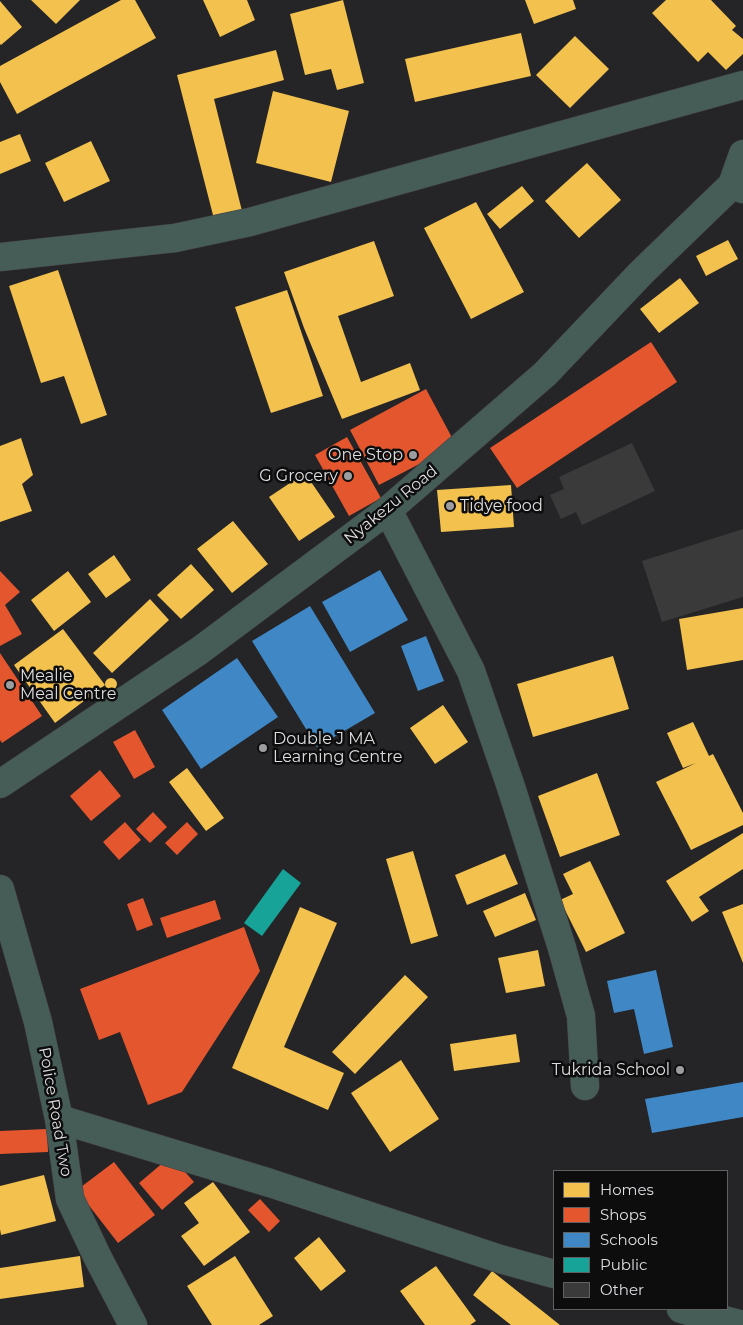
<!DOCTYPE html>
<html>
<head>
<meta charset="utf-8">
<style>
	body { margin:0 }
	#map { position:relative; width:743px; height:1325px; overflow:hidden; background:#252426; font-family:Montserrat,sans-serif }
	canvas { display:block }
	.legend { position:absolute; left:553px; top:1170px; width:175px; height:140px; box-sizing:border-box; background:#0d0d0e; border:1px solid #616062; margin:0; padding:6px 9px; list-style:none; font-size:15px; color:#dedde0 }
	.legend li { display:flex; align-items:center; gap:10px; height:25px }
	.legend b { width:25px; border:1px solid #616062 }
</style>
</head>
<body>
<div id="map">
<canvas width="743" height="1325"></canvas>
<ul class="legend">
<li><b style="height:14px;background:#f2c14e"></b>Homes</li>
<li><b style="height:14px;background:#e4572e"></b>Shops</li>
<li><b style="height:14px;background:#3f88c5"></b>Schools</li>
<li><b style="height:14px;background:#17a398"></b>Public</li>
<li><b style="height:14px;background:#3a3a3b"></b>Other</li>
</ul>
</div>
<script>
const g = document.querySelector('canvas').getContext('2d');
g.lineJoin = 'round';
function paint(path, color) {
  g.fillStyle = color;
  g.fill(path, 'evenodd');
}
function shape(rows) {
  const path = new Path2D();
  for (const r of rows) {
    if (r.length === 3) {
      path.moveTo(r[0] + r[2], r[1]);
      path.arc(r[0], r[1], r[2], 0, 2 * Math.PI);
      continue;
    }
    path.moveTo(r[0], r[1]);
    for (let i = 2; i < r.length; i += 2) path.lineTo(r[i], r[i + 1]);
  }
  return path;
}
function strokePath(path, color, width, dash) {
  g.strokeStyle = color;
  g.lineWidth = width;
  g.lineCap = dash ? 'butt' : 'round';
  g.setLineDash(dash || []);
  g.stroke(path);
}
function label(font, color, halo, rows, align = 'center') {
  g.font = font + ' Montserrat,sans-serif';
  g.lineWidth = 5;
  g.setLineDash([]);
  g.textBaseline = 'middle';
  g.strokeStyle = halo;
  g.fillStyle = color;
  for (const [text, x, y, turn = 0] of rows) {
    g.save();
    g.translate(x, y);
    g.rotate((+turn || 0) * Math.PI / 180);
    g.textAlign = isNaN(turn) ? turn : align;
    if (halo) g.strokeText(text, 0, 0);
    g.fillText(text, 0, 0);
    g.restore();
  }
}
const homes = shape([
	[31,0,80,0,56,24],
	[121,0,135,0,156,38,17,114,0,82,0,66],
	[203,0,247,0,255,20,220,37],
	[343,0,364,83,337,90,331,69,305,75,290,14],
	[525,0,573,0,576,9,534,24],
	[666,0,711,0,736,26,732,30,743,39,743,54,726,70,708,52,698,62,652,13],
	[0,1,22,27,1,45,0,44],
	[521,33,531,76,415,102,405,59],
	[575,36,609,69,570,108,536,75],
	[276,50,284,80,214,99,242,211,214,219,177,75],
	[273,91,349,111,331,182,256,163],
	[20,134,31,161,0,174,0,142],
	[91,141,110,181,64,202,45,163],
	[587,163,621,200,579,238,545,201],
	[522,186,534,201,500,229,487,214],
	[476,202,524,292,471,319,424,228],
	[728,240,738,259,706,276,696,256],
	[374,241,394,296,338,316,361,382,410,363,420,390,342,419,304,328,284,272],
	[58,270,107,415,81,424,64,376,41,383,9,286],
	[680,278,699,303,659,333,640,309],
	[287,290,323,396,271,413,235,307],
	[21,438,33,475,22,484,32,511,0,522,0,446],
	[305,473,335,517,299,541,269,497],
	[511,485,514,527,441,532,437,490],
	[233,521,268,564,232,593,197,549],
	[114,555,131,580,106,598,88,574],
	[191,564,214,590,181,619,157,595],
	[68,571,91,602,54,631,31,600],
	[150,599,169,620,112,673,93,653],
	[743,608,743,660,687,670,679,619],
	[63,629,105,685,55,723,14,665],
	[613,656,629,709,533,737,517,684],
	[111,684,6],
	[443,705,468,742,435,764,410,728],
	[693,722,709,756,713,754,743,813,743,825,691,850,656,782,696,763,683,768,667,733],
	[187,768,224,818,206,831,169,782],
	[597,773,620,835,560,857,538,796],
	[743,833,743,869,699,897,709,911,692,922,666,881],
	[413,851,438,936,411,944,386,859],
	[505,854,518,884,467,905,455,875],
	[590,861,625,933,586,952,560,900,573,894,563,874],
	[525,893,536,920,495,937,483,911],
	[743,904,743,963,722,912],
	[300,907,337,923,284,1047,344,1073,328,1110,232,1068],
	[538,950,545,986,506,993,498,958],
	[405,975,428,997,355,1074,332,1052],
	[516,1034,520,1062,454,1071,450,1044],
	[401,1060,439,1119,390,1152,351,1093],
	[44,1175,56,1221,1,1235,0,1229,0,1186],
	[213,1182,250,1232,204,1266,181,1236,199,1223,184,1203],
	[319,1237,346,1271,321,1291,294,1258],
	[80,1256,84,1287,0,1299,0,1268],
	[235,1256,273,1316,259,1325,212,1325,187,1286],
	[436,1266,476,1321,470,1325,425,1325,400,1291],
	[492,1271,560,1325,511,1325,473,1295]
]);
const shops = shape([
	[651,342,677,382,517,488,490,448],
	[426,389,456,445,379,485,350,430],
	[347,437,381,498,349,516,315,455],
	[0,571,20,592,5,605,22,634,0,646],
	[0,653,42,716,2,743,0,740],
	[135,730,155,767,134,779,113,742],
	[100,770,121,796,91,821,70,796],
	[153,812,167,827,150,843,136,829],
	[125,822,141,840,119,860,103,842],
	[187,822,198,834,177,855,165,843],
	[143,898,153,925,137,931,127,904],
	[215,900,221,919,167,938,160,918],
	[244,927,260,971,182,1092,148,1105,120,1032,99,1040,80,989],
	[47,1129,48,1152,0,1154,0,1131],
	[171,1156,194,1182,162,1210,139,1183],
	[114,1162,155,1215,118,1243,77,1190],
	[260,1199,280,1221,269,1232,248,1210]
]);
const schools = shape([
	[380,570,408,620,350,652,322,602],
	[310,606,375,713,317,747,252,641],
	[426,636,444,681,418,691,401,646],
	[237,658,278,717,201,769,162,710],
	[656,970,673,1047,644,1054,634,1009,614,1013,607,981],
	[743,1082,743,1117,652,1133,645,1099]
]);
const public = shape([
	[283,869,301,883,262,936,244,923]
]);
const building = shape([
	[632,443,655,491,582,525,576,512,561,519,550,495,564,489,559,477],
	[743,529,743,597,662,622,642,561]
]);
const street = shape([
	[732,185,743,154],
	[0,257,175,238,250,222,526,145,743,85],
	[388,510,471,671,511,787,562,948,581,1016,585,1086],
	[0,784,199,651,388,510,545,374,641,273,732,185,743,189],
	[0,889,38,1022,59,1119,70,1199,98,1258,133,1325],
	[59,1119,270,1183,500,1259,554,1274],
	[681,1309,743,1325]
]);
const markers = [
	[413,455,5,"#9d9c9f"],
	[348,476,5,"#9d9c9f"],
	[450,506,5,"#9d9c9f"],
	[10,685,5,"#9d9c9f"],
	[263,748,5,"#9d9c9f"],
	[680,1070,5,"#9d9c9f"]
];
const poiNames = [
	["One Stop",403,455],
	["G Grocery",338,476],
	["Tidye food",460,506,"left"],
	["Mealie",20,676,"left"],
	["Meal Centre",20,694,"left"],
	["Double J MA",273,739,"left"],
	["Learning Centre",273,757,"left"],
	["Tukrida School",670,1070]
];
const streetNames = [
	["Nyakezu Road",391,505,-39],
	["Police Road Two",55,1112,80]
];
paint(homes, '#f2c14e');
paint(shops, '#e4572e');
paint(schools, '#3f88c5');
paint(public, '#17a398');
paint(building, '#3a3a3b');
strokePath(street, '#434244', 29);
strokePath(street, '#465d57', 28);
for (const [x, y, r, color] of markers) {
  const dot = new Path2D();
  dot.arc(x, y, r, 0, 2 * Math.PI);
  g.fillStyle = color;
  g.fill(dot);
  strokePath(dot, '#0d0d0e', 2);
}
label('16px', '#dedde0', '#0d0d0e', poiNames, 'right');
label('16px', '#dedde0', '#0d0d0e', streetNames);
</script>
</body>
</html>
